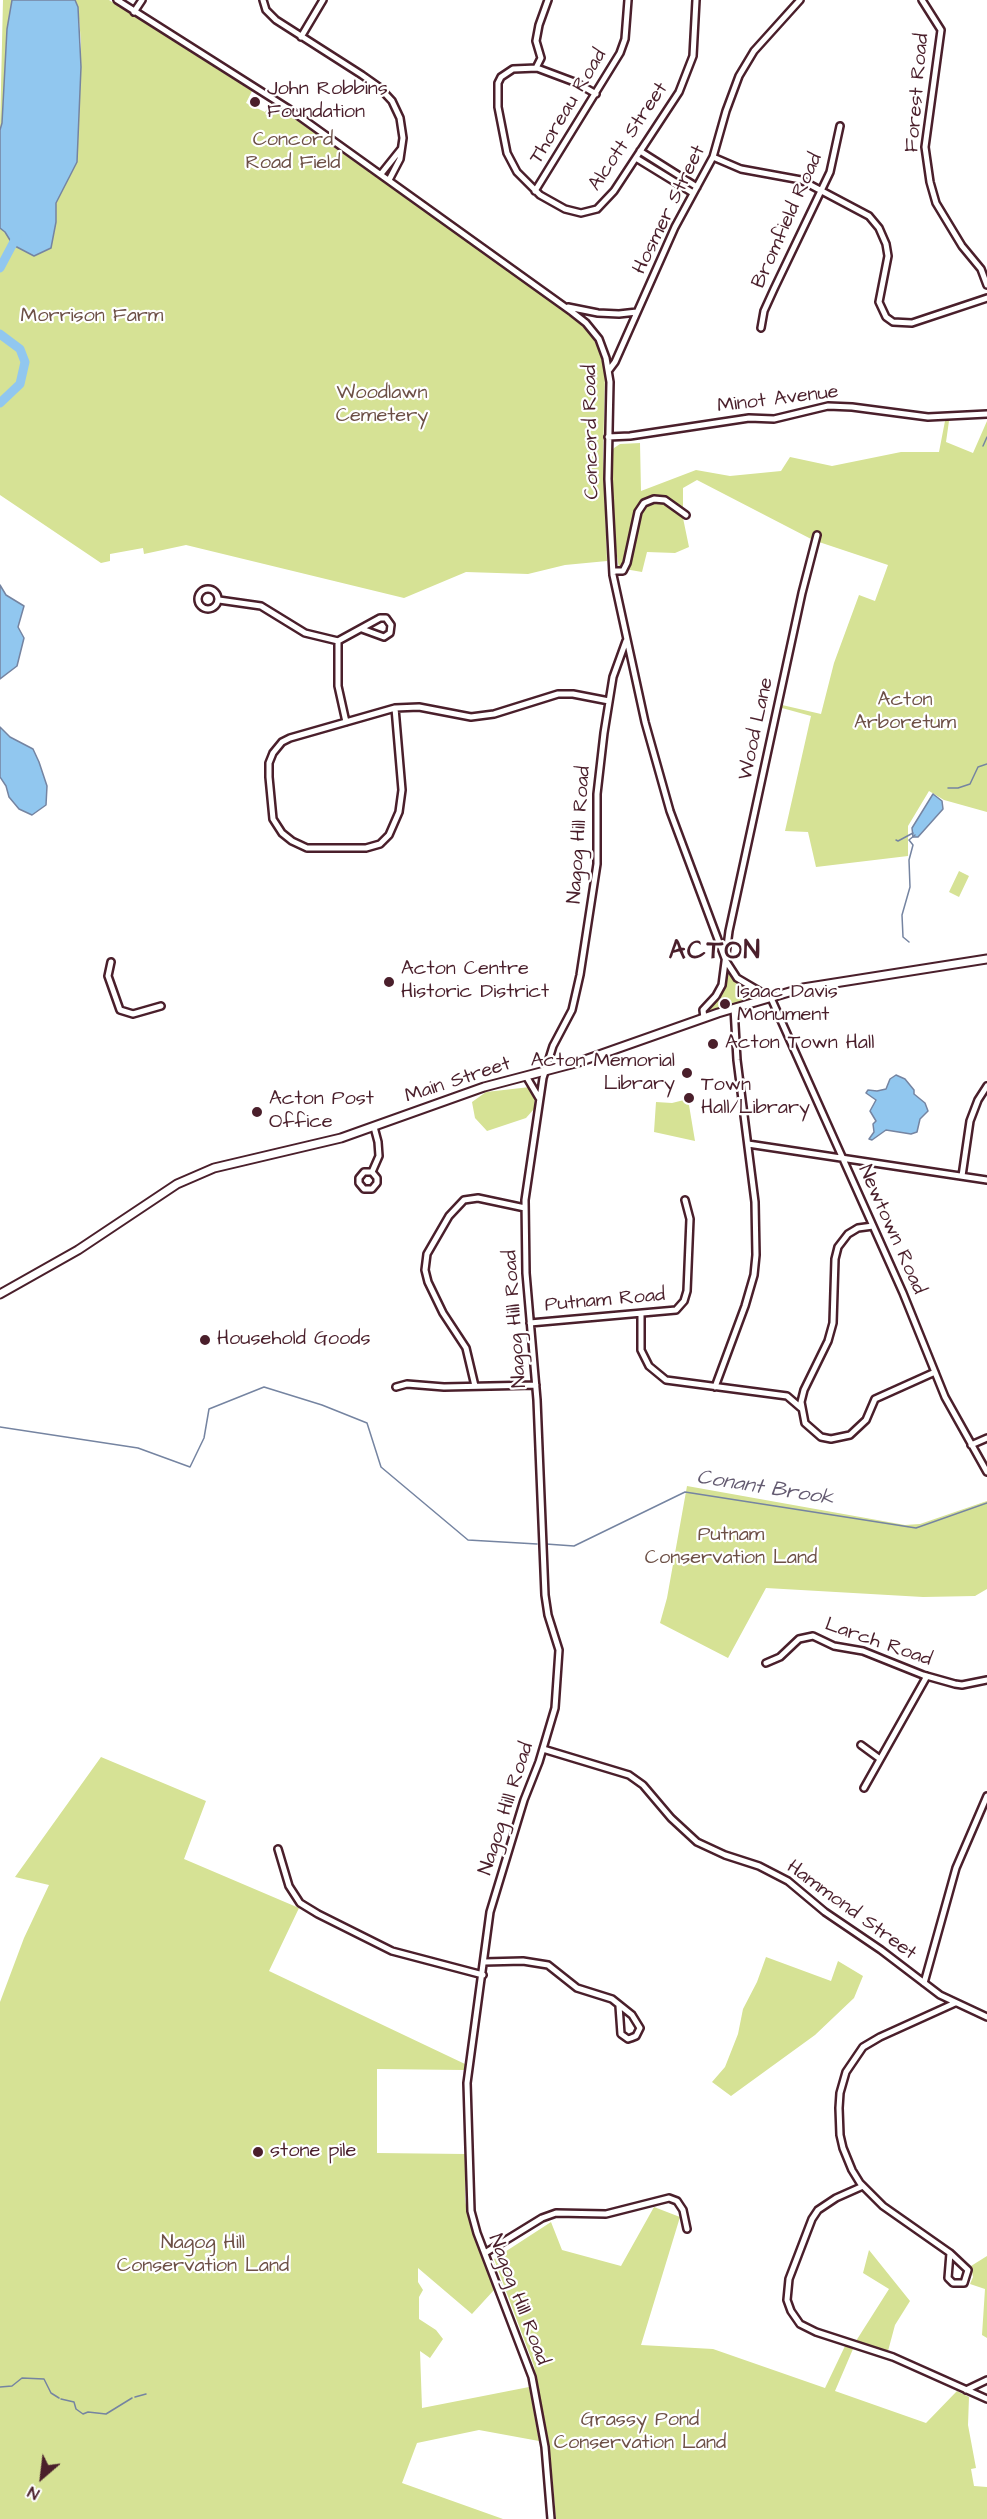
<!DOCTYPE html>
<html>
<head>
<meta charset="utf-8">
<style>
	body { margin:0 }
	#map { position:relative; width:987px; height:2519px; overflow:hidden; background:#fff; font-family:"Architects Daughter",sans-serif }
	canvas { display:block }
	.north { position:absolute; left:12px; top:2447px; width:60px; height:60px; -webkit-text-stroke:4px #fff; paint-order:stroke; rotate:208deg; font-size:16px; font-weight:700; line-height:24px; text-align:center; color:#4a1f2b }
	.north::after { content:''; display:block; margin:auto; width:21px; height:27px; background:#4a1f2b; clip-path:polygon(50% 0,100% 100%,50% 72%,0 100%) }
</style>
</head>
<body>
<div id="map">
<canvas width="987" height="2519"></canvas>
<div class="north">N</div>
</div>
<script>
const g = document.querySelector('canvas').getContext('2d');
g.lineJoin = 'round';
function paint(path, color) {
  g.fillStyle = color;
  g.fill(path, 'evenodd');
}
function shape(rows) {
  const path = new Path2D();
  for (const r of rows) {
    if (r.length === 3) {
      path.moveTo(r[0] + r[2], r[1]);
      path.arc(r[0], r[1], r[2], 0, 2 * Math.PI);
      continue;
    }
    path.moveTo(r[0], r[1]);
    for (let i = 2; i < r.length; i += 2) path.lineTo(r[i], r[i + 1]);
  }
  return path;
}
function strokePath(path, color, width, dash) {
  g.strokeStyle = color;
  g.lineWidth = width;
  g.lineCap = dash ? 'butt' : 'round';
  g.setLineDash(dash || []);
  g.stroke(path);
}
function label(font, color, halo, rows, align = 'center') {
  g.font = font + ' "Architects Daughter",sans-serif';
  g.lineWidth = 4.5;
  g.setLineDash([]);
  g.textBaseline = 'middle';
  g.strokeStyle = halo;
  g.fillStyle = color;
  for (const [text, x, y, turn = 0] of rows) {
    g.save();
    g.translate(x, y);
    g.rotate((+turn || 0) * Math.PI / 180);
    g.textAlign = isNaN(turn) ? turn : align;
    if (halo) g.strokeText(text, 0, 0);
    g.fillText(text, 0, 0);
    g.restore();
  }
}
const green = shape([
	[3,0,12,0,7,29,2,123,0,130],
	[75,0,109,0,252,91,246,103,265,112,271,102,567,313,589,332,599,349,605,374,603,457,607,561,565,565,528,574,466,572,404,598,186,545,144,554,143,548,110,554,110,561,101,563,0,495,0,228,5,232,13,245,56,222,56,203,77,162,81,42,78,7],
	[945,421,949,421,946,442,973,453,987,421,987,812,944,800,929,791,908,826,908,856,816,867,808,832,785,831,811,716,782,708,782,705,821,714,834,663,859,595,875,601,888,565,813,540,697,480,683,488,683,518,689,547,675,553,647,552,642,572,619,568,613,532,611,453,614,448,620,444,640,443,641,491,696,470,730,476,781,471,790,457,832,466,901,452,939,452],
	[959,871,969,876,959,897,949,892],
	[728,974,755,992,767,997,708,1015,705,1011,720,996],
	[530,1087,535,1096,534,1109,526,1118,487,1131,475,1118,472,1102,486,1092],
	[688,1099,695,1141,654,1132,656,1102,672,1103],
	[687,1486,905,1525,920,1524,987,1501,987,1589,975,1596,923,1597,766,1588,728,1658,660,1623,667,1598],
	[101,1757,206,1801,184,1859,299,1908,269,1971,465,2064,464,2070,377,2069,377,2153,465,2154,465,2199,467,2212,494,2290,472,2314,418,2268,418,2282,423,2290,419,2297,419,2319,436,2330,443,2339,430,2358,420,2351,422,2408,529,2387,539,2441,479,2430,417,2443,402,2483,503,2519,0,2519,0,2002,24,1938,49,1885,15,1877],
	[766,1957,831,1981,838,1961,863,1976,854,1998,815,2035,731,2096,712,2082,725,2067,738,2034,743,2009,757,1982],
	[654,2207,680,2217,641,2345,713,2349,825,2388,845,2346,853,2349,835,2391,926,2423,957,2391,969,2397,968,2425,976,2468,971,2469,974,2486,987,2487,987,2519,556,2519,549,2443,534,2366,494,2259,551,2222,562,2250,621,2266],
	[869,2250,910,2301,895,2325,888,2351,856,2341,889,2289,863,2273],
	[987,2256,987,2338,982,2335,985,2289,970,2284,973,2277,971,2266]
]);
const water = shape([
	[12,0,75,0,78,7,81,67,77,162,56,203,56,222,51,248,34,256,13,245,5,232,0,228,0,130,2,123,7,29,12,0],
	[0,585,6,595,24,606,18,627,24,638,17,666,0,679,0,585],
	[0,727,10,737,33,749,39,762,47,786,46,805,32,815,19,809,9,797,6,786,0,777,0,727],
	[933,794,942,801,943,809,918,837,913,837,912,828,933,794],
	[896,1075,905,1079,914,1090,914,1094,925,1103,928,1111,920,1119,917,1132,911,1134,886,1130,872,1140,869,1139,874,1132,873,1124,876,1121,870,1111,876,1100,866,1093,868,1090,877,1091,886,1089,890,1079,896,1075]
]);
const stream = shape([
	[983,446,987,437],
	[948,788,958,788,970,784,978,767,987,764],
	[896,840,898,841,913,833],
	[909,942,903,937,902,915,910,887,909,860,913,845,909,840,915,835],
	[0,1427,138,1448,190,1467,204,1438,209,1409,264,1387,322,1405,367,1423,381,1467,468,1540,537,1544],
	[546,1544,574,1546,685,1492,916,1528,987,1503],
	[0,2387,12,2386,22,2378,44,2379,51,2393,59,2398],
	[135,2397,146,2394],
	[61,2399,74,2402,76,2409,83,2414,88,2412,106,2414,132,2398]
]);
const river = shape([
	[0,268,17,236],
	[0,334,20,349,25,362,20,384,0,403]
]);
const minor = shape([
	[117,0,289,109,572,312,586,323,599,339,606,358,610,382,608,479,613,575,645,722,670,811,726,961,737,978,771,998,903,1293,945,1397,987,1472],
	[263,0,266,10,276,20,362,75,379,87,392,101,400,118,403,138,400,159,389,180],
	[922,0,941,30,925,147,930,182,936,203,962,246,981,269,987,285],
	[134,12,142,0],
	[301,37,323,0],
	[536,68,541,58,536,41,539,25,548,0],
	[596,94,577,83,537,68,513,69,501,77,498,83,498,107,507,153,517,172,540,195,565,209,581,213,597,209,614,191,679,92,693,56,696,0],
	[640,151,697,187],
	[713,157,741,169,801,180,869,216,879,228,886,244,888,256,879,302,886,317,893,322,912,323,987,298],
	[636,158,693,193],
	[381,174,401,149],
	[535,191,620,53,625,39,628,0],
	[568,307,598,313,619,314,637,312],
	[761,328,764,311,774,289,830,172,840,126],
	[609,370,615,362,675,227,713,157,726,111,739,76,754,51,800,0],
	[608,437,630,436,749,418,774,419,828,406,852,407,928,417,987,414],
	[613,571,623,571,627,563,638,512,644,503,654,499,665,500,686,515],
	[208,599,10],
	[219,600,261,606,305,633,338,641,380,618,386,618,391,625,390,633,384,637,362,629],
	[338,641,338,686,346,722],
	[395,708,290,738,282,742,273,753,269,763,269,777,273,819,282,833,292,841,307,848,366,848,380,844,389,835,399,812,402,790,395,708,419,707,471,717,494,714,558,694,573,694,609,701],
	[111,962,108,976,120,1010,133,1014,161,1006],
	[704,1018,703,1010,716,996,722,985,729,931,802,593,817,535],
	[526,1076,539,1098],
	[748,1144,987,1180],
	[372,1172,364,1172,359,1178,359,1183,364,1189,372,1189,377,1183,377,1178,372,1172,379,1156,378,1142,374,1127],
	[962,1176,970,1121,978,1100,987,1086],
	[873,1226,858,1228,848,1234,838,1247,835,1259,833,1323,828,1341,804,1390,801,1402,805,1423,821,1437,831,1439,850,1435,866,1420,875,1399,935,1372],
	[641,1314,641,1350,649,1366,666,1380,787,1396,801,1408],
	[530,1323,676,1310,684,1301,687,1291,690,1219,685,1200],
	[475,1386,466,1348,443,1313,428,1282,425,1270,427,1254,449,1216,464,1200,478,1198,525,1208],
	[396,1387,407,1384,444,1387,536,1385],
	[715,1387,745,1306,754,1275,756,1255,755,1202,737,1060,734,1008],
	[971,1445,987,1438],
	[766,1663,780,1657,799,1639,813,1636,834,1646,863,1651,923,1675,955,1684,962,1685,987,1680],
	[861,1745,880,1759],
	[543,1749,629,1775,643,1785,671,1818,697,1842,725,1855,759,1866,788,1881,825,1912,881,1950,940,1995,987,2017],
	[864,1788,927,1676],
	[278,1849,289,1886,300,1903,318,1914,392,1951,483,1975],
	[484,1962,523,1961,548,1965,577,1988,612,1999,632,2015,640,2028,636,2036,631,2038,628,2039,621,2034,619,2006],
	[924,1983,956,1868,987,1796],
	[863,2186,836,2198,818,2210,812,2219,789,2279,787,2300,791,2311,800,2324,816,2332,893,2357,987,2399],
	[485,2253,542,2218,556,2213,606,2214,669,2198,677,2201,683,2210,687,2229],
	[950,2253,968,2270,964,2283,953,2283,948,2278,950,2253,883,2206,860,2183,852,2170,843,2148,840,2135,839,2108,840,2093,846,2072,863,2047,880,2037,955,2003],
	[966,2390,987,2380],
	[551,2519,545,2447,532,2377,477,2233,471,2211,467,2083,490,1912,524,1800,539,1762,555,1708,559,1650,548,1615,545,1595,537,1400,526,1273,525,1200,543,1078,553,1046,572,1010,580,975,597,864,597,794,604,733,613,677,626,641]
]);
const major = shape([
	[0,1294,78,1250,177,1184,214,1168,341,1138,484,1087,579,1062,718,1013,803,988,987,959]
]);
const markers = [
	[255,102,6,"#4a1f2b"],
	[389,982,6,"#4a1f2b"],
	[725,1004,6,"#4a1f2b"],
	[713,1044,6,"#4a1f2b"],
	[687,1073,6,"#4a1f2b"],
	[689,1098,6,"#4a1f2b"],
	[257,1112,6,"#4a1f2b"],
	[205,1340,6,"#4a1f2b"],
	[258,2152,6,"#4a1f2b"]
];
const poiNames = [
	["John Robbins",267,90],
	["Foundation",267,113],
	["Acton Centre",401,970],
	["Historic District",401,993],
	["Isaac Davis",737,993],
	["Monument",737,1016],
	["Acton Town Hall",725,1044],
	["Acton Memorial",675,1062,"right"],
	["Library",675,1085,"right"],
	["Town",701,1086],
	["Hall/Library",701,1109],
	["Acton Post",269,1100],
	["Office",269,1123],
	["Household Goods",217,1340],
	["stone pile",270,2152]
];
const streetNames = [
	["Forest Road",918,93,-85],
	["Thoreau Road",569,107,-59],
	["Alcott Street",629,137,-56],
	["Hosmer Street",670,210,-64],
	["Bromfield Road",788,221,-66],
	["Minot Avenue",778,400,-7],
	["Concord Road",592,432,-91],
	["Wood Lane",757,729,-78],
	["Nagog Hill Road",580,835,-86],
	["Main Street",458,1081,-18],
	["Newtown Road",891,1230,66],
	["Putnam Road",605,1301,-5],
	["Nagog Hill Road",516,1319,-94],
	["Larch Road",878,1643,19],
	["Nagog Hill Road",507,1809,-72],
	["Hammond Street",851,1911,36],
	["Nagog Hill Road",518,2300,69]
];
const parkNames = [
	["Concord",293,141],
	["Road Field",293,164],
	["Morrison Farm",92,317],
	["Woodlawn",382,394],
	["Cemetery",382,417],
	["Acton",905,701],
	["Arboretum",905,724],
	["Putnam",731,1536],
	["Conservation Land",731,1559],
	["Nagog Hill",203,2244],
	["Conservation Land",203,2267],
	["Grassy Pond",640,2421],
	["Conservation Land",640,2444]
];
const waterNames = [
	["Conant Brook",765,1489,9]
];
const districtNames = [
	["ACTON",715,953]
];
paint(green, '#d6e295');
paint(water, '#91c7ef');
strokePath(water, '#7584a1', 1.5);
strokePath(stream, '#7584a1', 1.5);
strokePath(river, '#91c7ef', 9);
strokePath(minor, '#4a1f2b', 10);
strokePath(major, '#4a1f2b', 11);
strokePath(minor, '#fff', 5);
strokePath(major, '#fff', 7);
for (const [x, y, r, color] of markers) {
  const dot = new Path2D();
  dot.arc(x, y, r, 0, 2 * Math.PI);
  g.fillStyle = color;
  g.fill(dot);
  strokePath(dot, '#fff', 2);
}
label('20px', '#4a1f2b', '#fff', poiNames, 'left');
label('20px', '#4a1f2b', '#fff', streetNames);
label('20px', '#6d5046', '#fff', parkNames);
label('italic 21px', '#635a70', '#fff', waterNames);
g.letterSpacing = '1.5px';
label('bold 26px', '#4a1f2b', '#fff', districtNames);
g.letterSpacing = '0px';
</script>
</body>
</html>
